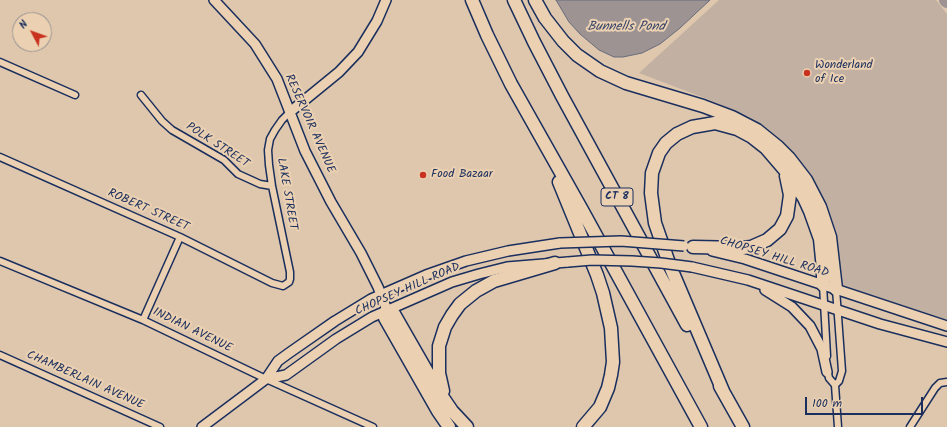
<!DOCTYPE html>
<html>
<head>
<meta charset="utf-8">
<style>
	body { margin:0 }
	#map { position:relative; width:947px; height:427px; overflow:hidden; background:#dec7ad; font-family:Kalam,sans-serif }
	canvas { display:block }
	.north { position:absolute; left:12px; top:12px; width:40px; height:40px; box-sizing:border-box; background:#ebd1b2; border:1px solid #989090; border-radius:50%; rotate:311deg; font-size:11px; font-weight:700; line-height:16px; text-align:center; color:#1b2f5e }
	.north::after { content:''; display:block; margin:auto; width:14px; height:18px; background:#c8321e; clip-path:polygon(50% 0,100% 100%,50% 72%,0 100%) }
	.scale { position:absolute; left:805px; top:397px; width:118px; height:18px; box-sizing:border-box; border:2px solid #1b2f5e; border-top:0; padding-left:5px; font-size:12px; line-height:14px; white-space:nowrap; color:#1b2f5e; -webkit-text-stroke:3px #ebd1b2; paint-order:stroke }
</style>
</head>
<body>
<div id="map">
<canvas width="947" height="427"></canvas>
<div class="north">N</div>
<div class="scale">100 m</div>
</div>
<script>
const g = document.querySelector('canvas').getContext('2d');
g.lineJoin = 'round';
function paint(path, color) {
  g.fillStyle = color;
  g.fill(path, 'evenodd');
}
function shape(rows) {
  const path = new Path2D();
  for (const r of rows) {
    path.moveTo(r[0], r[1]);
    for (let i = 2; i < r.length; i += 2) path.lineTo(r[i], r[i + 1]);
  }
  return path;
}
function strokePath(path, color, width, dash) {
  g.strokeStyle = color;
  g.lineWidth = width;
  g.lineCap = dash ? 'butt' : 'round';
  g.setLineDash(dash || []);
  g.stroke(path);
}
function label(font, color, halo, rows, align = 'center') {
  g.font = font + ' Kalam,sans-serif';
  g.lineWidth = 4;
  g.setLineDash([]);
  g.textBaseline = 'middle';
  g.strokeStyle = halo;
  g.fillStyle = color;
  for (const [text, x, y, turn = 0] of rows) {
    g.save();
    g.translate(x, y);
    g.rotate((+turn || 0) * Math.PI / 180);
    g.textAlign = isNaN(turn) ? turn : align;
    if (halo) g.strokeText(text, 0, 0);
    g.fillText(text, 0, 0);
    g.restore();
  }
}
const green = shape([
	[719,0,936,0,947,14,947,321,867,301,829,287,795,168,758,123,749,117,715,102,639,73]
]);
const water = shape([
	[556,0,710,0,680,28,660,44,642,53,623,57,614,57,599,50,580,34,569,22,556,0]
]);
const river = shape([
	[946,0,947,1]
]);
const minor = shape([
	[0,62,75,95],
	[141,95,162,121,172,130,224,160,238,174,260,184,272,186],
	[0,157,180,237,272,283,283,286,289,282,290,279,290,272,272,186,269,165,268,150,270,139,275,130,282,120,290,112],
	[0,261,143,320,266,379,373,427],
	[823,285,827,356],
	[143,320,180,237],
	[0,355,160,427],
	[827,369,829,378,835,385,838,427],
	[835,385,839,381,842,371,836,289],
	[910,427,935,388,940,383,947,382]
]);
const secondary = shape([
	[214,0,255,44,277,79,305,151,331,202,361,253,378,287,387,310],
	[290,112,339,72,358,52,377,21,386,0],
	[712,251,745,259,947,326],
	[692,267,748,280,880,324,947,342],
	[765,290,792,307,810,326,822,349,827,372],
	[266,379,286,375,336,339,372,317,452,282,479,274,507,267,568,262],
	[202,427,266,379,278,361,289,353,335,321,371,299,426,275,466,261,508,251,560,243]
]);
const motorway = shape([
	[472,0,487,35,511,84,582,210,701,427],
	[514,0,534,42,562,96,687,325],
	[535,0,545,18,563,41,577,55,600,71,626,83,703,106,732,117,757,130,778,147,789,158,806,180,820,207,830,237,836,289],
	[559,182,597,275,603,293,611,328,613,362,611,375,608,388,600,407,583,427],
	[693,247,743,248,751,247,767,240,780,229,787,216,790,195,786,176],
	[720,386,743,427],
	[443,391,439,373,439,346,445,327,452,315,460,304,476,291,494,281,555,263],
	[723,391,670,266,655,223,651,193,652,173,659,153,666,143,677,134,692,127,715,123,737,129,752,137,766,148,790,176,804,198,810,211,820,239,823,269,823,285],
	[449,427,438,411,385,318,385,313,387,310,394,314,437,389,452,411,467,427]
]);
const secondaryBridge = shape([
	[560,243,621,241,684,246],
	[568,262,592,260,632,261,661,263,692,267]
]);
const markers = [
	[807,73,4,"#c8321e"],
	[423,175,4,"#c8321e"]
];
const shields = [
	[617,197,32]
];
const shieldNames = [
	["CT 8",617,197]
];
const poiNames = [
	["Wonderland",815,66],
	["of Ice",815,80],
	["Food Bazaar",431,175]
];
const streetNames = [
	["RESERVOIR AVENUE",309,124,66],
	["POLK STREET",217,146,33],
	["LAKE STREET",286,194,80],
	["ROBERT STREET",148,211,24],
	["CHOPSEY HILL ROAD",774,258,17],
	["CHOPSEY HILL ROAD",408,290,-24],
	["INDIAN AVENUE",192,331,26],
	["CHAMBERLAIN AVENUE",85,381,24]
];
const waterNames = [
	["Bunnells Pond",626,28]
];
paint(green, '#c2b1a2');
paint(water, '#9c9392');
strokePath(water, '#686b7d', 1);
strokePath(river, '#9c9392', 14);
strokePath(minor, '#1b2f5e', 9);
strokePath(secondary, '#1b2f5e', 12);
strokePath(motorway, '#1b2f5e', 15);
strokePath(minor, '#ebd1b2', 6);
strokePath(secondary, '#ebd1b2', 9);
strokePath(motorway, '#ebd1b2', 12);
strokePath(secondaryBridge, '#1b2f5e', 12, []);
strokePath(secondaryBridge, '#ebd1b2', 9);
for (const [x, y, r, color] of markers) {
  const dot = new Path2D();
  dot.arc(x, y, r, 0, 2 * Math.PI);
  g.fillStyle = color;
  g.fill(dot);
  strokePath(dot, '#ebd1b2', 1.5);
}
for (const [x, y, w] of shields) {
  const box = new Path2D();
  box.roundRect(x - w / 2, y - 9, w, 18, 3);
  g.fillStyle = '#ebd1b2';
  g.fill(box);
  strokePath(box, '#1b2f5e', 1);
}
label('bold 11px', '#1b2f5e', null, shieldNames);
label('12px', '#1b2f5e', '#ebd1b2', poiNames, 'left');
label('12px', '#1b2f5e', '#ebd1b2', streetNames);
label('italic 13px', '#354368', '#ebd1b2', waterNames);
</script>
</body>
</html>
